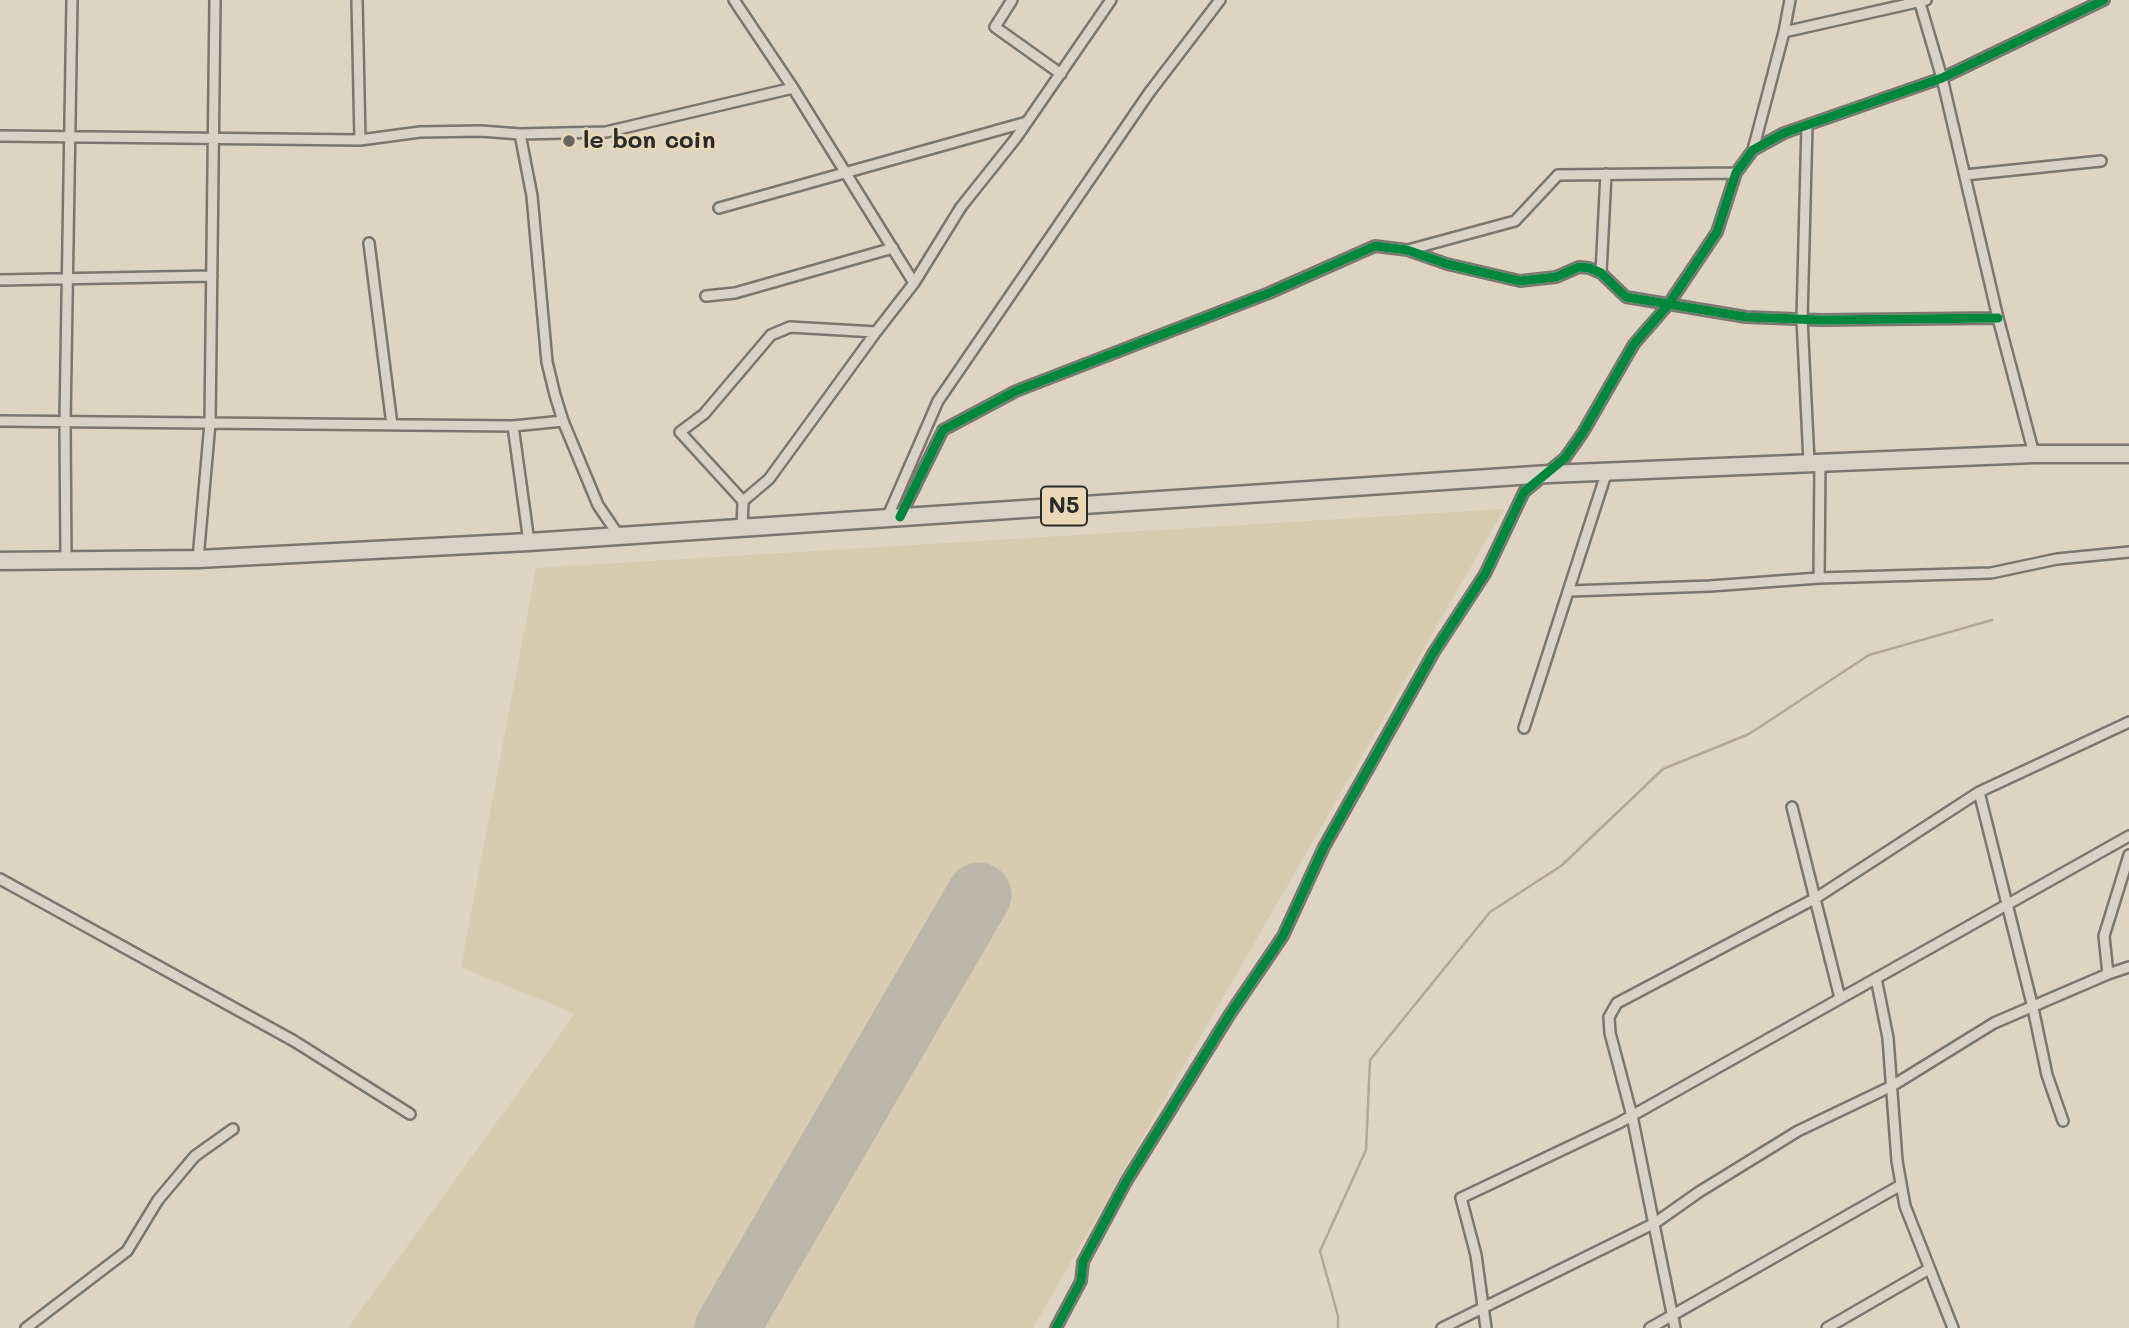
<!DOCTYPE html>
<html>
<head>
<meta charset="utf-8">
<style>
	body { margin:0 }
	canvas { display:block; background:#ded4c1 }
</style>
</head>
<body>
<canvas width="2129" height="1328"></canvas>
<script>
const g = document.querySelector('canvas').getContext('2d');
g.lineJoin = 'round';
function paint(path, color) {
  g.fillStyle = color;
  g.fill(path, 'evenodd');
}
function shape(rows) {
  const path = new Path2D();
  for (const r of rows) {
    path.moveTo(r[0], r[1]);
    for (let i = 2; i < r.length; i += 2) path.lineTo(r[i], r[i + 1]);
  }
  return path;
}
function strokePath(path, color, width, dash) {
  g.strokeStyle = color;
  g.lineWidth = width;
  g.lineCap = dash ? 'butt' : 'round';
  g.setLineDash(dash || []);
  g.stroke(path);
}
function label(font, color, halo, rows, align = 'center') {
  g.font = font + ' Mali,sans-serif';
  g.lineWidth = 5;
  g.setLineDash([]);
  g.textBaseline = 'middle';
  g.strokeStyle = halo;
  g.fillStyle = color;
  for (const [text, x, y, turn = 0] of rows) {
    g.save();
    g.translate(x, y);
    g.rotate((+turn || 0) * Math.PI / 180);
    g.textAlign = isNaN(turn) ? turn : align;
    if (halo) g.strokeText(text, 0, 0);
    g.fillText(text, 0, 0);
    g.restore();
  }
}
const built = shape([
	[1504,509,1033,1328,348,1328,575,1014,461,967,536,568]
]);
const stream = shape([
	[1338,1328,1338,1316,1320,1251,1366,1150,1370,1060,1490,912,1561,866,1663,769,1749,734,1869,655,1992,620]
]);
const runway = shape([
	[727,1328,979,895]
]);
const minor = shape([
	[357,0,360,140],
	[734,0,793,88,914,283],
	[1012,0,995,27,1061,74],
	[1919,0,1942,78,1998,318,2034,454],
	[1784,32,1926,0],
	[1807,125,1802,319,1809,462],
	[520,134,532,196,547,362,555,395,563,421,598,505,619,536],
	[0,136,360,140,420,132,481,131,520,134,606,132,793,88],
	[1753,150,1784,32,1790,0],
	[1965,175,2101,161],
	[719,208,1027,122],
	[369,243,392,425],
	[1408,250,1515,221,1558,175,1736,173],
	[1601,273,1606,174],
	[0,280,212,276],
	[706,296,735,293,893,248],
	[0,421,513,426,529,542],
	[513,426,563,421],
	[743,501,680,432,704,414,771,335,790,327,876,332],
	[900,517,943,430,1016,391,1269,293,1375,246,1407,250,1447,264,1520,281,1556,277,1579,267,1589,268,1601,273,1626,297,1746,317,1821,320,1998,318],
	[887,518,938,401,1149,93,1220,0],
	[742,528,743,501,769,479,876,332,914,283,961,207,1016,138,1111,0],
	[198,559,210,423,215,0],
	[66,560,65,422,72,0],
	[1819,578,1820,462],
	[1570,591,1710,586,1819,578,1991,573,2057,559,2129,552],
	[1524,728,1607,471],
	[1979,792,2033,1008,2047,1075,2063,1121],
	[1792,807,1840,998],
	[0,879,294,1041,410,1114],
	[2108,974,2129,967],
	[1876,978,1888,1038,1897,1161,1905,1206,1953,1328],
	[26,1328,127,1251,158,1200,195,1156,233,1129],
	[1056,1328,1081,1281,1083,1262,1126,1182,1230,1014,1283,936,1324,847,1434,652,1485,574,1524,492,1565,458,1582,434,1634,344,1668,305,1717,232,1736,173,1753,150,1784,133,1942,78,2104,0],
	[1442,1328,1655,1223,1699,1192,1798,1131,1892,1086,1994,1023,2108,974,2104,936,2129,855],
	[1486,1328,1476,1255,1461,1198,1619,1123,2129,836],
	[1650,1328,1901,1185],
	[1675,1328,1632,1116,1610,1033,1609,1017,1617,1003,1816,898,1979,792,2129,722],
	[1827,1328,1929,1269]
]);
const trunk = shape([
	[0,561,198,559,529,542,1549,474,2034,454,2129,454]
]);
const cycleway = shape([
	[900,517,943,430,1016,391,1269,293,1375,246,1407,250,1447,264,1520,281,1556,277,1579,267,1589,268,1601,273,1626,297,1746,317,1821,320,1998,318],
	[1056,1328,1081,1281,1083,1262,1126,1182,1230,1014,1283,936,1324,847,1434,652,1485,574,1524,492,1565,458,1582,434,1634,344,1668,305,1717,232,1736,173,1753,150,1784,133,1942,78,2104,0]
]);
const markers = [
	[569,141,7,"#6a6660"]
];
const shields = [
	[1064,506,46]
];
const shieldNames = [
	["N5",1064,506]
];
const poiNames = [
	["le bon coin",583,141]
];
paint(built, '#d8cbb1');
strokePath(stream, '#b4a894', 2.5);
strokePath(runway, '#beb6a9', 65);
strokePath(minor, '#7c776e', 14);
strokePath(trunk, '#7c776e', 21);
strokePath(minor, '#dad2c5', 9);
strokePath(trunk, '#dad2c5', 16);
strokePath(cycleway, '#00873e', 9);
for (const [x, y, r, color] of markers) {
  const dot = new Path2D();
  dot.arc(x, y, r, 0, 2 * Math.PI);
  g.fillStyle = color;
  g.fill(dot);
  strokePath(dot, '#ead7b5', 2.5);
}
for (const [x, y, w] of shields) {
  const box = new Path2D();
  box.roundRect(x - w / 2, y - 19.5, w, 39, 5);
  g.fillStyle = '#ead7b5';
  g.fill(box);
  strokePath(box, '#2b2b2b', 2);
}
label('bold 23px', '#2b2b2b', null, shieldNames);
label('bold 24px', '#2b2b2b', '#ead7b5', poiNames, 'left');
</script>
</body>
</html>
